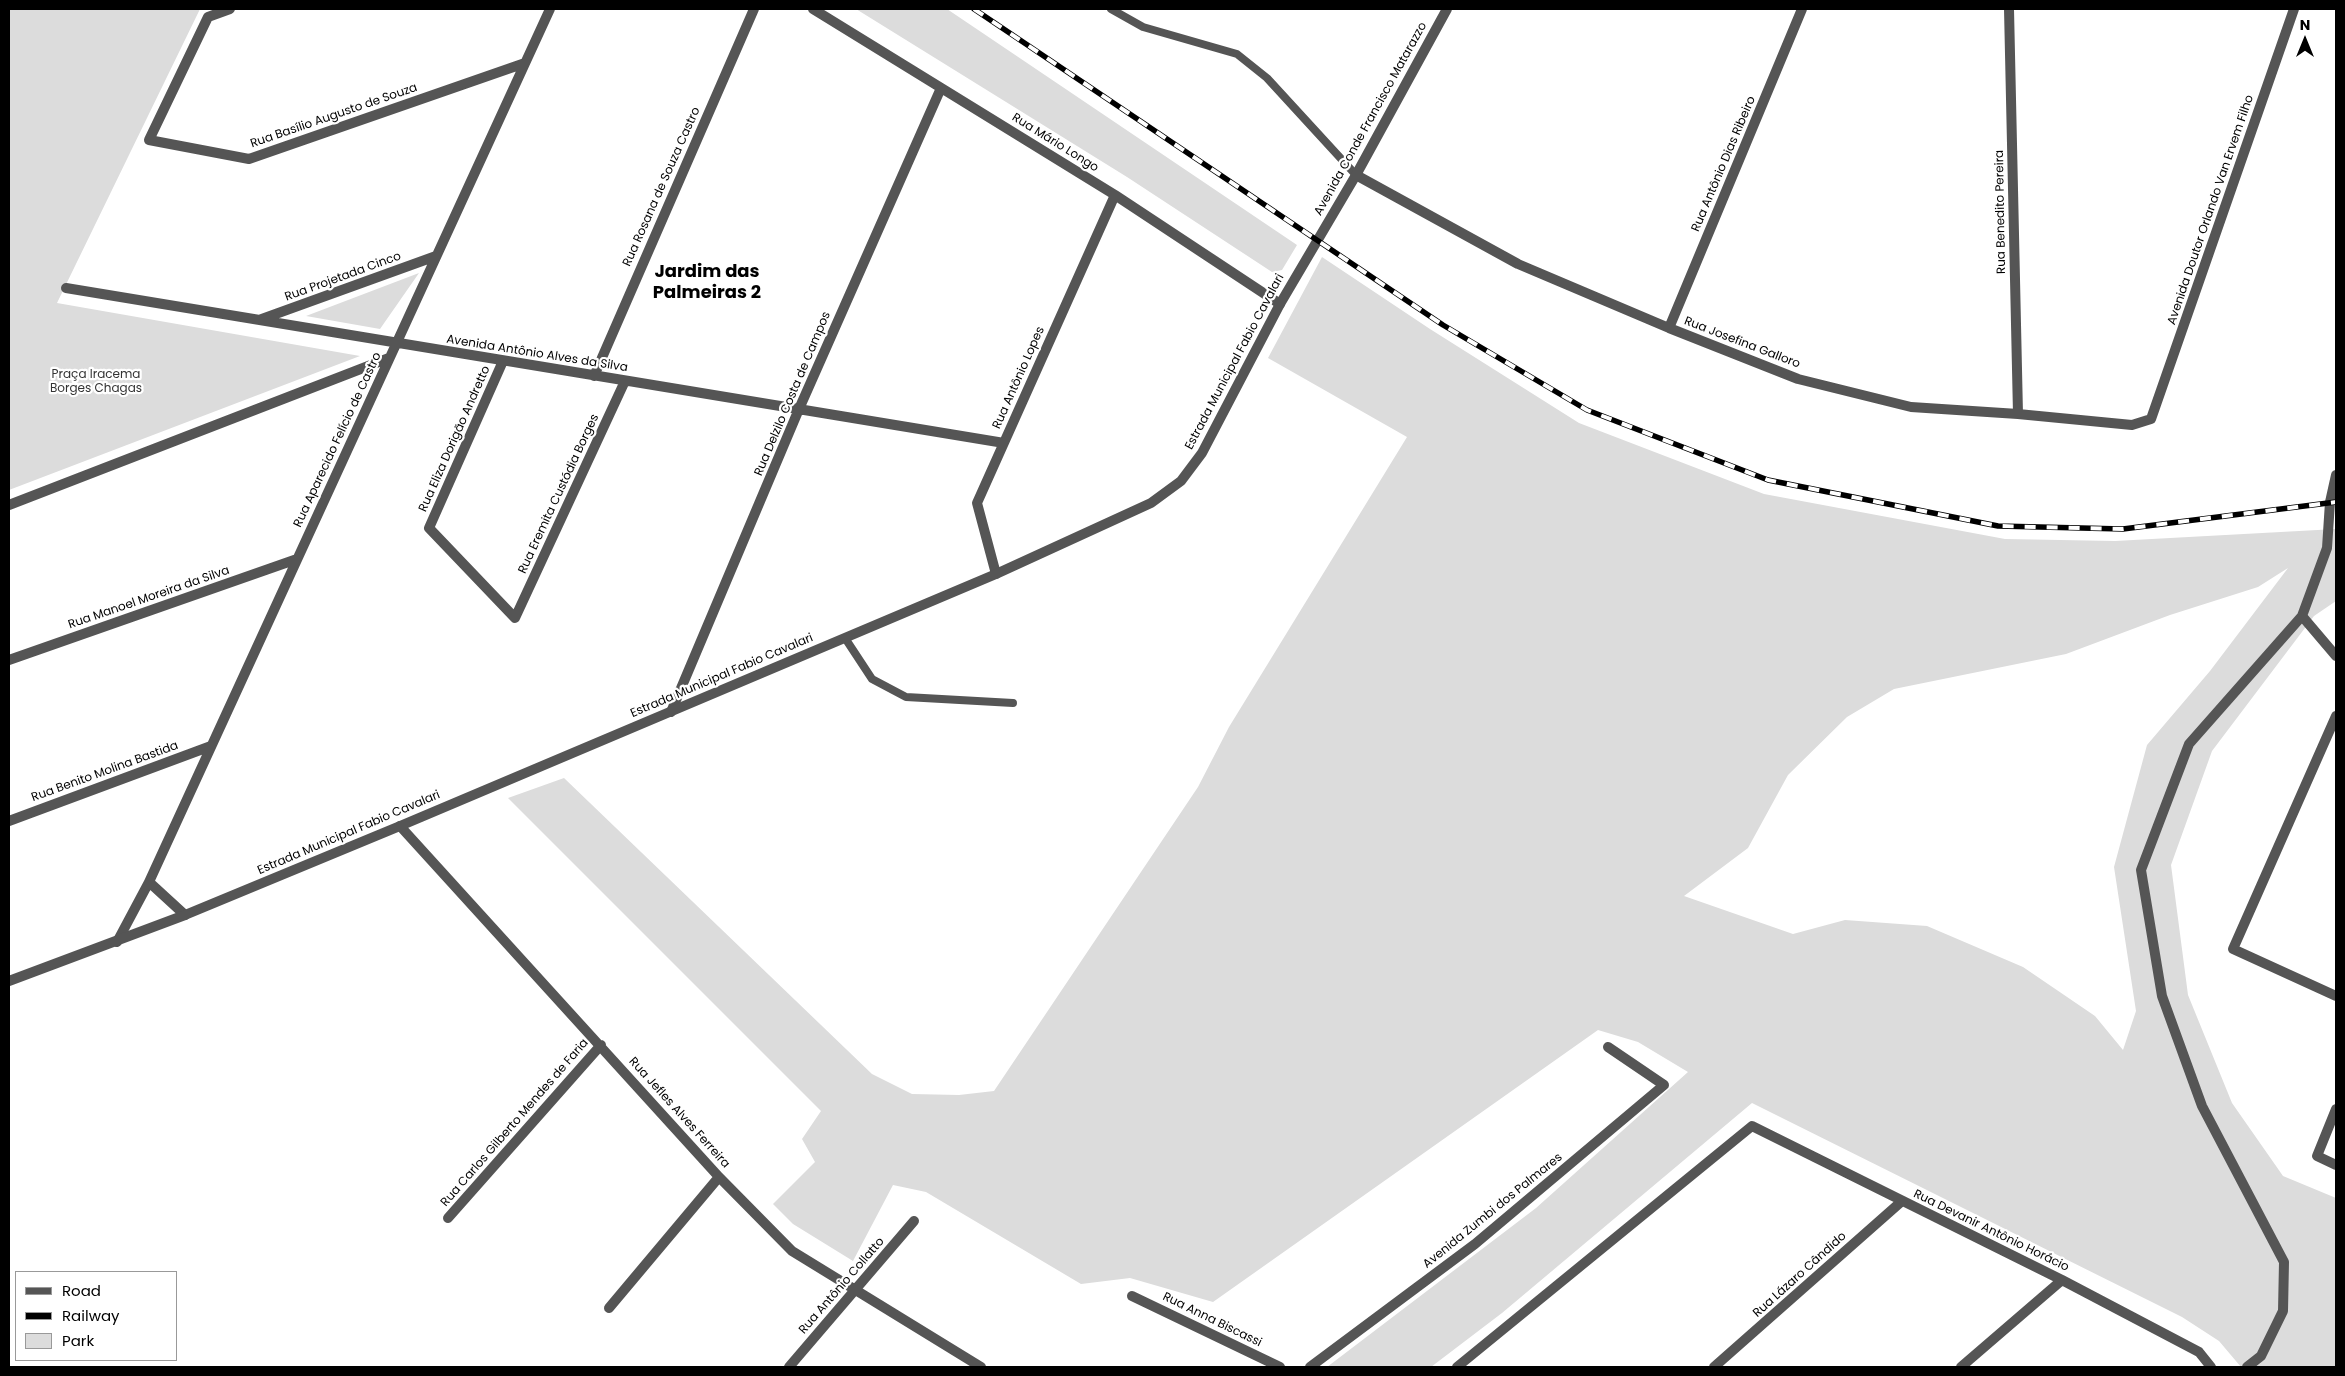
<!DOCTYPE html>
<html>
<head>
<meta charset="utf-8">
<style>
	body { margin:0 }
	#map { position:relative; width:2345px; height:1376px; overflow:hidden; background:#fff; font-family:Poppins,sans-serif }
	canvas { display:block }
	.frame { position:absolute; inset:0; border:10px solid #000; pointer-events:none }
	.legend { position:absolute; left:15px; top:1271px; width:162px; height:90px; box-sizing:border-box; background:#fff; border:1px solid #999; margin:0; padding:6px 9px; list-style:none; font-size:15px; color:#000 }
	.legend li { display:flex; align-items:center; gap:10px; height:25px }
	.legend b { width:25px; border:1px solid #999 }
	.north { position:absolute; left:2280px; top:15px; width:50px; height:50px; -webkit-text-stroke:4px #fff; paint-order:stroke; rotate:0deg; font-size:14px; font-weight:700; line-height:20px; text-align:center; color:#000 }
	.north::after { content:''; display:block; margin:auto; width:18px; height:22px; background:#000; clip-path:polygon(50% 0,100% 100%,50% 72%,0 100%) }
</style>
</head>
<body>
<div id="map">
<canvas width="2345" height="1376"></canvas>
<div class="frame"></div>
<ul class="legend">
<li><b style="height:6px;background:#555"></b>Road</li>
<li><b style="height:6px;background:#000"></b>Railway</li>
<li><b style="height:14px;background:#dcdcdc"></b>Park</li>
</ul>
<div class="north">N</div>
</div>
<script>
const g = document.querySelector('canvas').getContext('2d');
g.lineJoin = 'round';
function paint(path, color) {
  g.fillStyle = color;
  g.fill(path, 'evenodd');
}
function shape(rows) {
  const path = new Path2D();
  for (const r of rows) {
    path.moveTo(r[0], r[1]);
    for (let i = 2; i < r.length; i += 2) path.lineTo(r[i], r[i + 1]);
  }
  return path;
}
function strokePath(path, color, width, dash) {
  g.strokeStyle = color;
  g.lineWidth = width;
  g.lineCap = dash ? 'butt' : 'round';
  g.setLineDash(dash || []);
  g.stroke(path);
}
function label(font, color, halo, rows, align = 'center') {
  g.font = font + ' Poppins,sans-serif';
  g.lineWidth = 4.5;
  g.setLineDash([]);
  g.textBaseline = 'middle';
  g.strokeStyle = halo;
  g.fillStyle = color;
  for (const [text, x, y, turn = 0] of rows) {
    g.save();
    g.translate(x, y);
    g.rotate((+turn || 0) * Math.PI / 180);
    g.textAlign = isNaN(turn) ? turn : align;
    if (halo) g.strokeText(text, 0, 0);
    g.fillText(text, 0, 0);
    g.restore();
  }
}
const green = shape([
	[9,9,200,9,57,303,360,356,9,490],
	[856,9,947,9,1297,245,1282,270,1272,272,1127,177],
	[1322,257,1430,329,1579,423,1764,494,2005,539,2115,541,2336,529,2336,601,2314,616,2212,751,2171,865,2188,995,2232,1103,2283,1176,2336,1198,2336,1367,2241,1367,2219,1341,2182,1317,1752,1103,1502,1313,1431,1367,1327,1367,1536,1208,1688,1072,1638,1042,1598,1030,1213,1302,1130,1278,1081,1284,926,1192,893,1185,853,1261,793,1224,773,1204,815,1162,802,1139,821,1111,508,798,564,778,872,1074,912,1094,959,1095,994,1091,1198,787,1229,727,1407,437,1268,358],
	[2288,568,2210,671,2147,745,2114,867,2136,1011,2123,1050,2095,1016,2023,967,1927,926,1845,920,1793,934,1684,896,1748,848,1788,775,1847,717,1894,689,2066,654,2170,615,2258,587],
	[419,273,380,329,306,316]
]);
const service = shape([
	[1111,9,1143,27,1237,54,1267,78,1356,175],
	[845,638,872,679,906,697,1013,703]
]);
const minor = shape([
	[230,9,208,17,149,140,249,159,525,63],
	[813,9,1115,195,1280,304],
	[2009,9,2018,414],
	[1356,175,1518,264,1669,328,1798,379,1911,407,2018,414,2132,425,2151,419,2294,9],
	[66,288,1004,443],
	[259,320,436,256],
	[1669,328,1802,9],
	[503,361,429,528,515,618,625,381],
	[594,376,754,9],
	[9,505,389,358],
	[996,574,977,503,1115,195],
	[2302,616,2336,656],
	[9,660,297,559],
	[671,712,799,409,941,88],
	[2336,716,2233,949,2336,996],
	[9,821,211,746],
	[400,826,719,1177,792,1251,981,1367],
	[149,882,185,915],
	[117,942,149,882,550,9],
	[2336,1109,2317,1156,2336,1165],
	[448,1218,601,1045],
	[1132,1296,1280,1367],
	[609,1308,719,1177],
	[789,1367,914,1221],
	[1310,1367,1475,1244,1664,1085,1608,1047],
	[1457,1367,1752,1126,2062,1280,2199,1352,2211,1367],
	[1714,1367,1902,1201],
	[1961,1367,2062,1280],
	[2247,1367,2261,1356,2283,1311,2284,1262,2202,1106,2162,996,2141,870,2189,744,2302,616,2327,548,2330,502,2336,475]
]);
const tertiary = shape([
	[9,981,185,915,400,826,996,574,1151,503,1181,481,1202,453,1280,304,1356,175,1447,9]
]);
const rail = shape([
	[974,9,1443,325,1587,410,1768,480,1998,526,2123,529,2336,502]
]);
const streetNames = [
	["Rua Basílio Augusto de Souza",334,116,-19],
	["Avenida Conde Francisco Matarazzo",1371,119,-61],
	["Rua Mário Longo",1055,143,32],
	["Rua Antônio Dias Ribeiro",1724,164,-67],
	["Rua Rosana de Souza Castro",662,187,-66],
	["Avenida Doutor Orlando Van Ervem Filho",2211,210,-71],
	["Rua Benedito Pereira",2001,212,-91],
	["Rua Projetada Cinco",343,277,-20],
	["Rua Josefina Galloro",1742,343,21],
	["Avenida Antônio Alves da Silva",537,354,9],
	["Estrada Municipal Fabio Cavalari",1235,362,-62],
	["Rua Antônio Lopes",1019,378,-66],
	["Rua Delzilo Costa de Campos",793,394,-67],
	["Rua Eliza Dorigão Andretto",455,439,-66],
	["Rua Aparecido Felício de Castro",338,440,-65],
	["Rua Eremita Custódia Borges",559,494,-65],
	["Rua Manoel Moreira da Silva",149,598,-19],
	["Estrada Municipal Fabio Cavalari",722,676,-23],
	["Rua Benito Molina Bastida",105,772,-20],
	["Estrada Municipal Fabio Cavalari",349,833,-23],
	["Rua Jefles Alves Ferreira",679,1113,48],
	["Rua Carlos Gilberto Mendes de Faria",515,1123,-49],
	["Avenida Zumbi dos Palmares",1493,1211,-39],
	["Rua Devanir Antônio Horácio",1991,1231,26],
	["Rua Lázaro Cândido",1800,1275,-42],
	["Rua Antônio Collatto",842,1286,-49],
	["Rua Anna Biscassi",1212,1320,26]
];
const parkNames = [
	["Praça Iracema",96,375],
	["Borges Chagas",96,389]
];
const districtNames = [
	["Jardim das",707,272],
	["Palmeiras 2",707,293]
];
paint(green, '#dcdcdc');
strokePath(service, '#555', 8);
strokePath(minor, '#555', 10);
strokePath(tertiary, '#555', 10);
strokePath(rail, '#000', 5.5);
strokePath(rail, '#fff', 4, [11]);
label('12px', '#000', '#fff', streetNames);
label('12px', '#333', '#fff', parkNames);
label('bold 18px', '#000', '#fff', districtNames);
</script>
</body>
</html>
